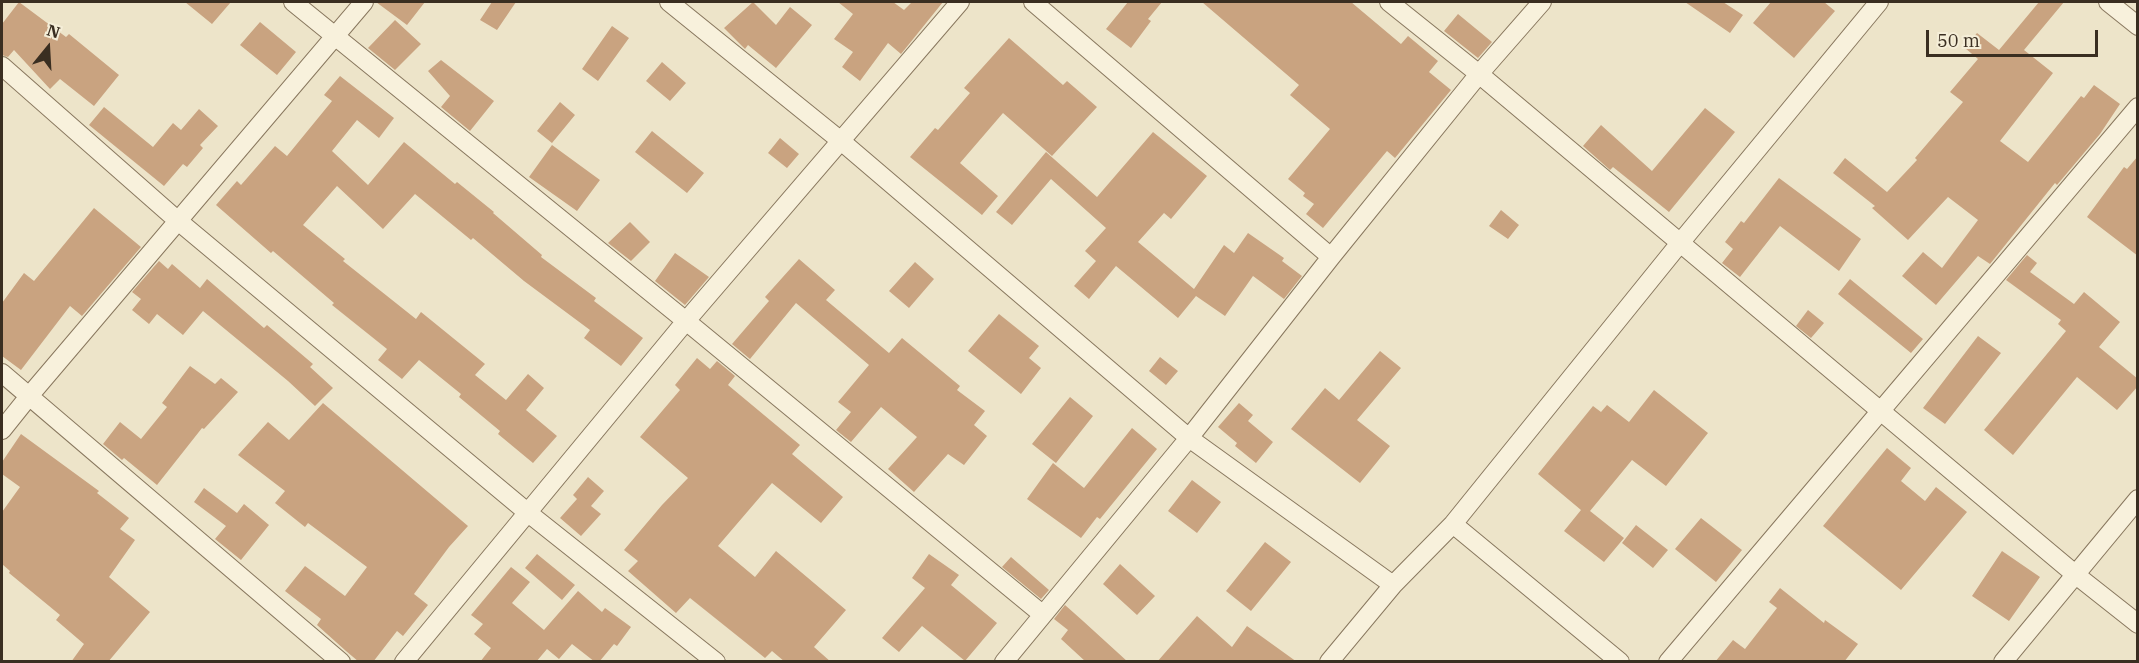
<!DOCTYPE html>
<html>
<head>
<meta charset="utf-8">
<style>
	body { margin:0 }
	#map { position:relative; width:2139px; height:663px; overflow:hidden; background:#ede4c9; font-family:"IBM Plex Serif",serif }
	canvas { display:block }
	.frame { position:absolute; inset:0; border:3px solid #3a2e21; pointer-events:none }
	.north { position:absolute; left:18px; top:18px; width:60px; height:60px; -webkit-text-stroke:4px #f5eed8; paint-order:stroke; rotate:18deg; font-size:16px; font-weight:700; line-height:24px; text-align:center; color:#3a2e21 }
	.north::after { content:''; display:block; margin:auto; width:21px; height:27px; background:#3a2e21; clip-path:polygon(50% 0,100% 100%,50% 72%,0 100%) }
	.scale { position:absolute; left:1926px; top:30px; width:172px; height:27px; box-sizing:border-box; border:3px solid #3a2e21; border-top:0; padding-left:8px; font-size:18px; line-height:21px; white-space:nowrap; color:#3a2e21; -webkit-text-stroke:4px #f5eed8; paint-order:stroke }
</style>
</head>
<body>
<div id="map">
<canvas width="2139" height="663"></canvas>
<div class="frame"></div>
<div class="north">N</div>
<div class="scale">50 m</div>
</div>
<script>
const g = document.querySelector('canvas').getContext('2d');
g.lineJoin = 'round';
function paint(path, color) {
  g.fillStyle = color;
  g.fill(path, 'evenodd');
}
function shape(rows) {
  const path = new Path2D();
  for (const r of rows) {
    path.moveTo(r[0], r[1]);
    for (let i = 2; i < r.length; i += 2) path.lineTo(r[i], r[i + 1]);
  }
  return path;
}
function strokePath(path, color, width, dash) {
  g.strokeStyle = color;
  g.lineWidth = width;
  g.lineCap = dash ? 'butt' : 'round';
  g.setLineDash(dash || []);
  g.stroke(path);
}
const building = shape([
	[19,2,66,37,69,34,119,75,94,106,60,79,50,89,14,50,8,57,2,55,2,24],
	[185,2,231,2,212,24],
	[376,2,425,2,407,25],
	[492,2,516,2,497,30,480,20],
	[753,2,776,25,790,7,812,25,776,68,748,45,745,49,724,28],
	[838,2,893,2,904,10,912,2,943,2,901,54,888,43,860,81,842,67,853,52,834,39,853,14],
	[1128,2,1162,2,1148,19,1151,21,1131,48,1106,29],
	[1202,2,1351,2,1401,44,1408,36,1438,61,1429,72,1451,90,1395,158,1387,151,1323,228,1306,214,1314,204,1303,196,1305,193,1288,179,1330,129,1290,95,1299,85],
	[1685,2,1723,2,1743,15,1730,33],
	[1771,2,1824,2,1835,11,1794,58,1753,23],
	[2039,2,2064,2,2024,50,2053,73,2000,141,2028,162,2081,96,2084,98,2094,85,2120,104,2100,134,2057,185,2055,183,1990,264,1978,256,1936,305,1902,276,1923,252,1942,268,1978,220,1948,197,1908,240,1872,208,1875,206,1833,173,1845,158,1887,192,1917,160,1915,158,1963,102,1950,92,1978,59,1965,48,1977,33,1999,50],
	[1458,14,1492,42,1478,58,1444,31],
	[395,20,421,44,395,70,368,48],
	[260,22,296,52,277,75,240,45],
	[612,26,629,38,598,81,582,69],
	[1009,38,1063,85,1067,81,1097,107,1052,156,1003,113,960,163,998,196,982,215,910,157,935,128,938,130,970,93,964,88],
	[441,60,494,101,470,131,441,107,450,96,428,71],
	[662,62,686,83,670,101,646,81],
	[340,76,394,118,379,138,357,120,332,151,368,185,404,142,455,184,457,182,494,212,493,213,542,255,541,257,596,298,594,301,643,338,621,366,584,338,590,330,524,281,473,238,471,240,415,194,383,229,337,186,303,225,345,259,343,261,416,319,421,312,485,364,475,375,506,400,528,374,544,388,526,410,557,436,533,463,498,434,500,431,459,397,461,394,419,360,402,379,378,360,387,349,332,305,334,303,273,251,271,253,216,205,237,181,241,185,275,146,287,156,332,101,324,95],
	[560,102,575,115,552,143,537,131],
	[104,107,153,147,173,123,181,130,199,109,218,126,200,145,203,148,187,167,183,164,164,186,89,125],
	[1705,108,1735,132,1669,212,1613,167,1610,170,1583,146,1601,125,1652,171],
	[652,131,704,173,687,193,635,152],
	[1153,132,1207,176,1171,219,1164,213,1138,242,1194,289,1224,245,1234,253,1248,233,1284,258,1282,261,1302,276,1284,299,1253,276,1225,316,1196,296,1178,318,1116,266,1089,299,1074,286,1096,261,1085,251,1106,228,1051,179,1012,225,996,212,1046,152,1097,197],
	[780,138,799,154,787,168,768,153],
	[552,145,600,180,577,211,529,177],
	[2138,156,2138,256,2087,217,2124,167,2127,169],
	[1779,178,1861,239,1839,271,1780,226,1740,277,1722,263,1733,249,1725,242,1741,221,1744,223],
	[94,208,141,247,82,316,70,306,21,370,2,356,2,303,24,273,34,281],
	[1501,210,1519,225,1508,239,1489,226],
	[630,222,650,242,631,261,608,243],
	[675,253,709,277,685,305,655,281],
	[2027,255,2037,263,2030,272,2074,304,2084,292,2120,322,2099,347,2138,379,2138,386,2117,410,2077,377,2013,455,1984,430,2066,331,2058,324,2061,320,2006,280],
	[799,259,835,290,826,300,889,353,902,338,960,386,957,390,985,411,974,425,987,436,964,465,948,454,914,492,888,469,917,437,881,407,851,442,836,430,851,412,838,402,869,365,796,303,750,359,732,344,769,301,765,297],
	[159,261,168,269,172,264,200,288,207,279,264,328,267,325,313,364,310,367,333,388,315,406,288,381,203,311,183,335,157,314,149,324,132,310,141,299,132,292],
	[915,262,934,279,909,308,889,291],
	[1850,279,1923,339,1911,353,1838,294],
	[1808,310,1824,323,1811,338,1796,326],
	[999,314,1039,346,1029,358,1041,368,1021,394,968,351],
	[1978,336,2001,353,1945,424,1923,408],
	[1380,351,1401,368,1357,420,1390,446,1360,483,1291,429,1325,388,1339,400],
	[1160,357,1178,371,1166,385,1149,371],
	[697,358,710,369,717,361,735,376,728,385,800,445,792,454,843,497,821,523,772,483,718,546,755,577,776,551,846,610,814,647,831,662,785,662,772,651,765,658,690,598,676,613,628,571,638,561,624,550,662,505,688,478,640,437,680,390,675,385],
	[190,366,215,384,221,378,238,392,204,429,202,428,157,485,124,458,122,460,103,444,120,422,141,439,167,407,162,403],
	[1654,390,1708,433,1666,486,1632,460,1590,511,1624,538,1604,562,1564,531,1581,510,1538,474,1593,406,1601,412,1607,405,1629,422],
	[1070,397,1093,416,1056,463,1032,444],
	[323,403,468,526,449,547,414,594,428,605,403,636,397,631,373,662,359,662,346,651,317,625,321,619,285,591,305,566,345,596,367,567,308,523,305,527,275,503,285,491,238,455,268,422,289,440],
	[1239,403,1253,415,1248,421,1273,442,1256,463,1235,446,1237,443,1218,427],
	[1132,428,1157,449,1100,519,1097,517,1081,538,1027,499,1053,463,1084,488],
	[21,434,99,491,97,493,129,518,120,529,135,540,109,577,150,612,108,662,71,662,84,644,56,620,60,615,9,573,10,571,2,564,2,512,20,487,2,474,2,462],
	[1887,448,1911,468,1901,481,1925,501,1936,487,1967,512,1901,590,1823,526],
	[588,477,604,491,591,506,601,514,581,536,560,518,577,499,573,495],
	[1192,480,1221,502,1197,533,1168,511],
	[204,488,237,513,244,504,269,525,241,560,215,539,226,526,194,502],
	[1701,518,1742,550,1716,582,1675,549],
	[1636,525,1668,550,1653,568,1622,543],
	[1265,542,1291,562,1251,611,1226,591],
	[2002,551,2040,577,2009,621,1972,596],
	[537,554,575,585,562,600,525,568],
	[929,554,959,575,951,585,997,623,965,661,922,626,899,652,882,638,925,588,912,578],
	[1011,557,1049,590,1041,599,1002,567],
	[1120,564,1155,596,1137,615,1103,584],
	[511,567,530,582,512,603,544,630,578,591,602,612,605,608,631,627,617,646,614,644,599,662,595,662,572,644,559,659,547,649,536,662,480,662,491,648,474,634,483,624,471,615],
	[1780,588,1824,623,1825,620,1858,644,1844,662,1715,662,1733,640,1745,649,1777,608,1769,602],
	[1065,605,1083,621,1128,662,1086,662,1061,639,1068,630,1054,619],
	[1197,616,1232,647,1247,626,1297,662,1157,662]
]);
const street = shape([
	[293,2,686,321,1042,614],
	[669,2,841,141,1189,438,1393,585],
	[1033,2,1331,257],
	[1389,2,1479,74,2076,575,2138,624],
	[2108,2,2138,26],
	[2,66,177,220,527,512,716,662],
	[2,373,341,662],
	[2,430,30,395,364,2],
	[1453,524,1620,662],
	[404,662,686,321,960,2],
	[1004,662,1189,438,1331,257,1479,74,1542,2],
	[1329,662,1393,585,1453,524,1680,243,1879,2],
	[1668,662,2138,107],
	[2003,662,2138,499]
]);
paint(building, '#c9a380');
strokePath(street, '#88775e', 20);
strokePath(street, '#f8f1dc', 18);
</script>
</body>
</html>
